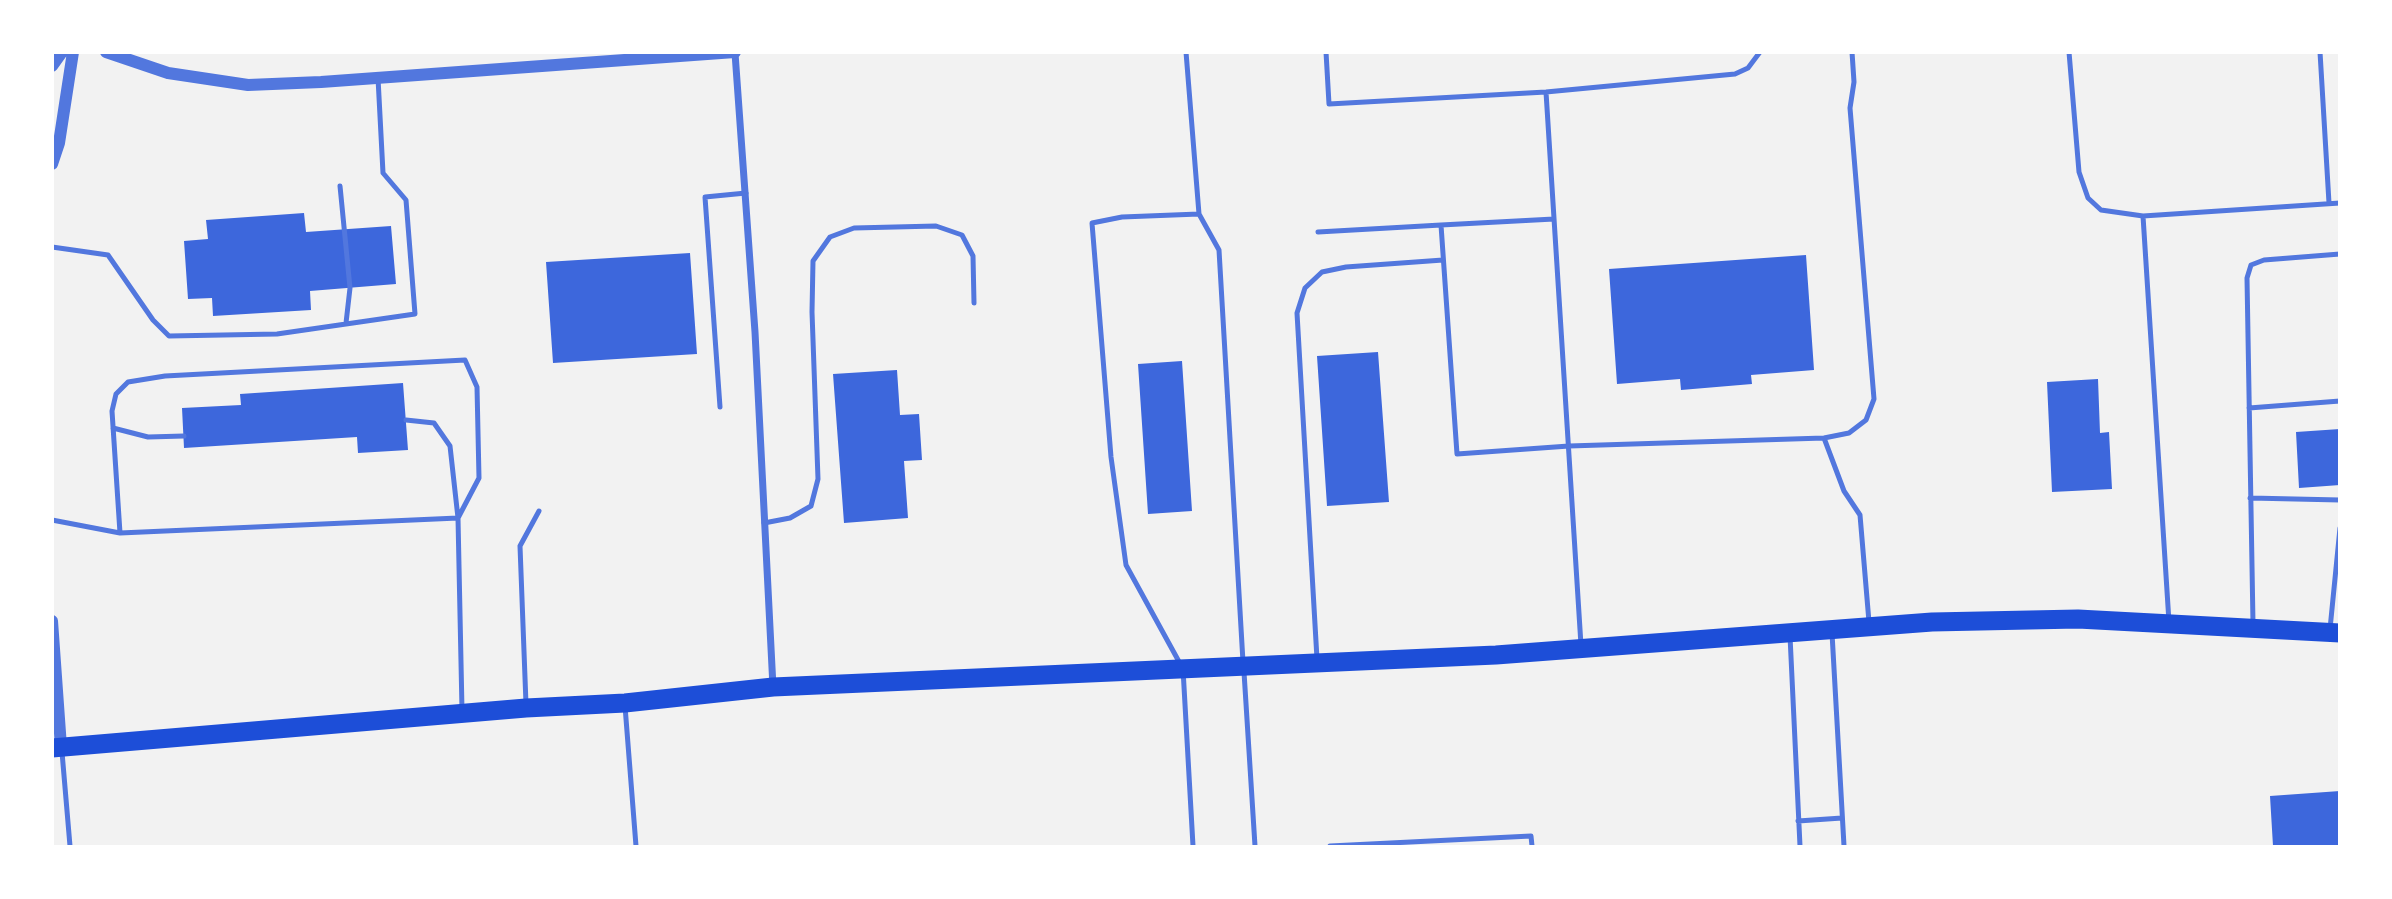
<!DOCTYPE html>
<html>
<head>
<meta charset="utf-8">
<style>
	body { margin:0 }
	#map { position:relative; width:2392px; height:899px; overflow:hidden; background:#f2f2f2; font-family:"Fira Sans",sans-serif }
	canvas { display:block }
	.frame { position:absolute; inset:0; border:54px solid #fff; pointer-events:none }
</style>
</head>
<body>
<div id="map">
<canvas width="2392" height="899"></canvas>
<div class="frame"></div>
</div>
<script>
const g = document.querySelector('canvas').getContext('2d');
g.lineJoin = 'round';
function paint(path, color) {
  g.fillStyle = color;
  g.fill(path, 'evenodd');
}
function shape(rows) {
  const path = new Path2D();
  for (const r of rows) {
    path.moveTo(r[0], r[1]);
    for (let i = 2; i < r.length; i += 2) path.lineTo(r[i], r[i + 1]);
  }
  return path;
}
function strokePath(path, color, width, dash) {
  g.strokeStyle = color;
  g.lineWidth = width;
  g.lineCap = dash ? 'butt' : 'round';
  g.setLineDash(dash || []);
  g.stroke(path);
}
const building = shape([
	[304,213,306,232,391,226,396,284,310,291,311,310,213,316,212,298,188,299,184,241,208,239,206,220],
	[690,253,697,354,553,363,546,262],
	[1806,255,1814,370,1751,375,1752,384,1681,390,1680,379,1617,384,1609,269],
	[1378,352,1389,502,1327,506,1317,356],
	[1182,361,1192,511,1148,514,1138,364],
	[897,370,900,415,919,414,922,460,904,461,908,518,844,523,833,374],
	[2098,379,2100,433,2109,432,2112,489,2052,492,2047,382],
	[403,383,408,450,358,453,357,437,184,448,182,408,241,405,240,394],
	[2340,429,2340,485,2299,488,2296,432],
	[2340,791,2340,846,2273,846,2270,796]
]);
const service = shape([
	[1186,52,1199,214],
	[1326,52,1329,104,1546,92,1735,74,1748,68,1760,52],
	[2069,52,2079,172,2088,198,2101,210,2143,216,2340,203],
	[2320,52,2329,203],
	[1546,92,1581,645],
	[340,186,350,288,346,323],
	[2143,216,2169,622],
	[1554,219,1441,225,1457,454,1569,446,1824,438,1849,433,1866,420,1874,399,1850,108,1854,82,1852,52],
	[1318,232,1441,225],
	[52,247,108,255,153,320,169,336,277,334,415,314,406,200,383,173,378,78],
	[720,407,705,197,746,193],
	[2249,408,2340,401],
	[406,420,434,423,450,446,458,518],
	[113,428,148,437,184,436],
	[1824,438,1844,491,1860,515,1869,622],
	[2250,498,2340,500],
	[52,520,120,533,458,518,462,710],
	[764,523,790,518,811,506,818,479,812,312,813,261,830,237,854,228,936,226,962,235,973,256,974,303],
	[120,533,112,411,116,394,128,382,165,376,465,360,477,387,479,478,458,518],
	[2253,623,2247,278,2251,265,2264,260,2340,254],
	[2330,629,2340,528],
	[1832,633,1844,846],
	[1790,636,1800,846],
	[1317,659,1297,313,1305,288,1322,272,1346,267,1443,260],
	[1244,672,1255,846],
	[526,704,520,546,539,511],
	[625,706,636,846],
	[62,752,70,846],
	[1798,821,1842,818],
	[1193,846,1183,669,1126,565,1111,457,1092,223,1122,217,1199,214,1219,250,1243,662],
	[1330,846,1531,836,1532,846]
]);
const minor = shape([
	[735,53,755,332,773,687]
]);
const tertiary = shape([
	[106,52,168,73,248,85,321,82,735,52],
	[52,66,62,52],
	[52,164,59,143,73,52],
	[52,621,61,747]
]);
const trunk = shape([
	[52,748,526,708,625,703,773,687,1496,655,1932,622,2078,619,2340,633]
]);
paint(building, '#3d67dc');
strokePath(service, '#5277de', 5);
strokePath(minor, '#5277de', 7);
strokePath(tertiary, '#5277de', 12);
strokePath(trunk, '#1d4ed8', 19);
</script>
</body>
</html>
